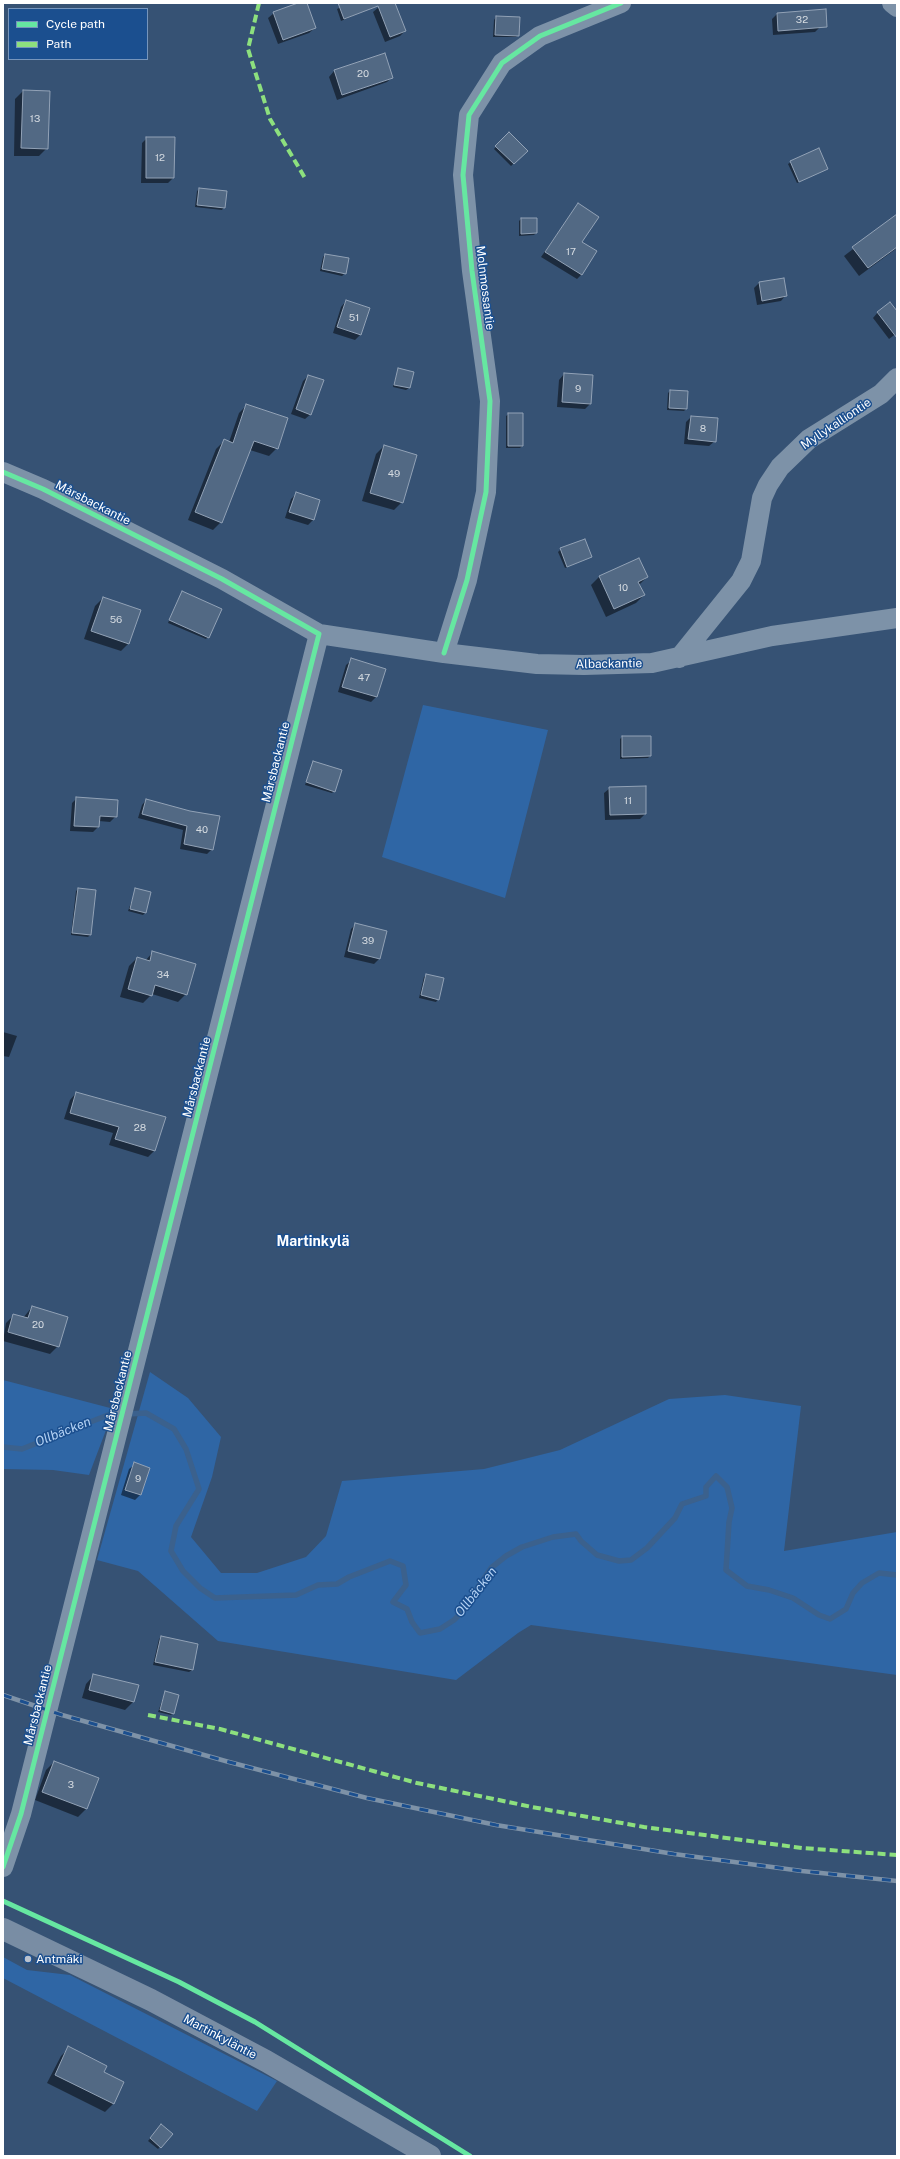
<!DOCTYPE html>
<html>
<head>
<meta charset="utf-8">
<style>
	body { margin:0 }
	#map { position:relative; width:900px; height:2159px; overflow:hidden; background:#365274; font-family:"Public Sans",sans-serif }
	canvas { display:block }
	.frame { position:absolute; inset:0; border:4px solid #fff; pointer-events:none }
	.legend { position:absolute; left:8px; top:8px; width:140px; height:52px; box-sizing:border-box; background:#1b4f8f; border:1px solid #7695bc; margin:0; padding:5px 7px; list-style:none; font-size:12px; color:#fff }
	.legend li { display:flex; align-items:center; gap:8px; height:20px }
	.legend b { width:20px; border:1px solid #7695bc }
</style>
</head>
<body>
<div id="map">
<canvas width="900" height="2159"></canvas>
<div class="frame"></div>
<ul class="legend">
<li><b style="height:5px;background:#66e7a1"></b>Cycle path</li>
<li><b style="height:5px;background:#8de07e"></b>Path</li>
</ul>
</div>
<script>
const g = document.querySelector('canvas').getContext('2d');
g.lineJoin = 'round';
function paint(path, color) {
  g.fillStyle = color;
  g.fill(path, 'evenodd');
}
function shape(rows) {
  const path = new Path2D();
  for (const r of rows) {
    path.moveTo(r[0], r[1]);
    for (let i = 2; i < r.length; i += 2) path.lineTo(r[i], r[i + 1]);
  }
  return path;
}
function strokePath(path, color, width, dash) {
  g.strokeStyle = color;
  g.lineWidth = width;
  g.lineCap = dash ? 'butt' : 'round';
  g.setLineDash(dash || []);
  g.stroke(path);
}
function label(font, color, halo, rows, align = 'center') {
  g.font = font + ' "Public Sans",sans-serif';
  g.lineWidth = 3;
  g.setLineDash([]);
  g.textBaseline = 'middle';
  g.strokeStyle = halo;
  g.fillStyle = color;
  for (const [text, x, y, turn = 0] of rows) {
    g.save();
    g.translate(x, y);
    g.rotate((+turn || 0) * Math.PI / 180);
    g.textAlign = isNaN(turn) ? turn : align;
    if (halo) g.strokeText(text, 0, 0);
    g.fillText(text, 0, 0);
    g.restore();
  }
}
const green = shape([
	[423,705,548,730,505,898,382,857],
	[150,1372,188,1398,221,1437,212,1477,191,1537,221,1573,257,1573,306,1557,326,1536,342,1481,484,1469,560,1450,669,1399,725,1395,801,1406,784,1551,897,1532,897,1675,531,1625,518,1633,456,1680,218,1641,138,1571,97,1560],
	[3,1380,114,1409,89,1475,53,1470,3,1469],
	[3,1957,27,1970,70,1975,277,2081,257,2111,3,1978]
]);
const shadow = shape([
	[301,3,306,3,315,28,309,33,278,44,268,18,274,13],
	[349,3,357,3,361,12,341,21,337,9],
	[387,3,394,3,405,31,400,36,385,42,373,12,379,7],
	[777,14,820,27,815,32,773,35,772,19],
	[496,17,518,35,516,37,493,37,494,20],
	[384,54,392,77,387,82,337,100,329,77,334,71],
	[23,91,47,148,39,156,14,156,15,99],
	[509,133,526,151,511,166,494,149],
	[147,138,173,178,168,183,141,183,142,143],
	[791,162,827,169,797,183,788,164],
	[199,189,224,207,222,210,195,207,197,191],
	[578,204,582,274,577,279,541,257],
	[897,215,897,248,859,276,844,256],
	[521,219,536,233,534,235,519,236,519,221],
	[325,255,345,273,342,276,320,271,323,257],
	[783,279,786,295,781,301,757,305,754,288,759,283],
	[346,301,360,335,355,340,333,333,341,307],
	[878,312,897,312,897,333,889,339,873,318],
	[398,369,409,388,406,390,393,387],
	[564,374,590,404,585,409,557,407,559,380],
	[308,376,311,414,305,419,291,414,303,381],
	[670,391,686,409,684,411,667,410,668,393],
	[247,405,277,448,269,456,250,450,221,522,213,530,188,520,216,449,224,441,229,442,239,413],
	[509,414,522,446,520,448,506,448,506,416],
	[691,417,715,441,709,446,684,444,686,422],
	[384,446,402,502,394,510,362,501,376,454],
	[296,494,313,520,308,525,285,518,291,499],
	[561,549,591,557,565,568,558,552],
	[639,559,647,577,639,585,644,595,636,603,606,617,591,585,599,577],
	[182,592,208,637,206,639,168,623],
	[103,598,129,643,121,651,84,639,95,606],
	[352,660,384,670,376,697,371,702,338,692,346,665],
	[622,737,650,756,648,758,620,759,620,739],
	[314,762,334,791,332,793,305,785],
	[645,787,645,814,640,819,605,820,604,793,610,788],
	[77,798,116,816,110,822,99,821,98,827,93,832,70,831,72,803],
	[146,800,190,812,212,849,207,854,180,849,183,830,138,818,142,805],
	[78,889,90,935,88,937,71,935,76,891],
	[136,889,145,913,143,915,128,911],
	[356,924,386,932,379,959,374,964,344,957,351,929],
	[153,952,186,994,178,1002,152,994,143,1003,120,997,129,966,137,958,145,961],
	[427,975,438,999,436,1002,419,998,424,977],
	[3,1032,17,1036,9,1057,3,1056],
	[76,1093,165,1118,154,1151,148,1157,109,1145,113,1133,64,1119,70,1100],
	[32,1307,58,1346,50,1354,3,1341,6,1323,14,1315,23,1318],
	[135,1464,149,1469,140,1495,135,1500,121,1495,129,1469],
	[161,1637,197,1645,192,1670,189,1672,153,1665,159,1639],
	[94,1675,137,1686,133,1702,125,1710,82,1698,86,1684],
	[165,1692,173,1713,171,1715,158,1712],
	[54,1762,98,1779,86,1809,78,1817,35,1800,46,1770],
	[69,2048,103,2073,123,2083,113,2104,105,2112,47,2083,61,2056],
	[161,2126,171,2134,158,2149,148,2141]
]);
const stream = shape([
	[3,1447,22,1449,108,1415,146,1413,174,1429,186,1449,199,1489,176,1526,171,1551,183,1571,200,1588,215,1598,296,1595,318,1585,337,1584,349,1577,390,1561,403,1566,406,1585,393,1602,407,1609,412,1622,420,1633,440,1629,454,1620,467,1607,478,1587,491,1568,506,1556,522,1547,553,1537,576,1534,581,1541,597,1555,619,1561,631,1560,647,1548,675,1518,682,1504,706,1496,706,1487,716,1476,727,1487,732,1508,729,1522,726,1570,747,1586,769,1590,793,1598,819,1615,830,1619,846,1609,853,1593,862,1583,879,1573,897,1575]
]);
const building = shape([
	[298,3,307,3,316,28,283,40,273,12,298,3],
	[338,3,395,3,406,31,390,37,378,6,344,19,338,3],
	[826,9,827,27,778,31,777,13,826,9],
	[496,16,520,17,519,36,495,35,496,16],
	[385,53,393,78,342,95,334,70,385,53],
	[23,90,50,91,48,149,21,148,23,90],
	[509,132,528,151,514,164,495,146,509,132],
	[146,137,175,137,174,178,146,178,146,137],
	[819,148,828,169,799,182,790,161,819,148],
	[199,188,227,191,225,208,197,205,199,188],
	[578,203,599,217,582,242,597,251,582,275,545,252,578,203],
	[897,214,897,247,868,268,852,247,897,214],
	[521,218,537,218,537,233,521,234,521,218],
	[325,254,349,258,346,274,322,269,325,254],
	[784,278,787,296,762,301,759,282,784,278],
	[346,300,370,308,361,335,337,327,346,300],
	[890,302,897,311,897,338,877,312,890,302],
	[398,368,414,372,410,388,394,385,398,368],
	[564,373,593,375,591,404,562,402,564,373],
	[308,375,324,380,311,415,296,409,308,375],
	[670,390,688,391,687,409,669,408,670,390],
	[246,404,288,418,278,449,254,441,222,523,195,512,224,439,233,443,246,404],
	[508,413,523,413,523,446,508,446,508,413],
	[691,416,718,418,716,442,688,439,691,416],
	[384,445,417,455,403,503,370,493,384,445],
	[296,492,320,500,314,520,289,512,296,492],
	[585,539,592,557,567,567,560,548,585,539],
	[639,558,648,577,638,582,645,595,614,609,599,576,639,558],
	[182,591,222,609,209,638,169,620,182,591],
	[103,597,141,610,129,644,91,631,103,597],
	[351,658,386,669,377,697,342,687,351,658],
	[622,736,651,736,651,756,622,757,622,736],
	[313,761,342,770,335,792,306,782,313,761],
	[646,786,646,814,610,815,609,787,646,786],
	[76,797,118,800,117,817,100,816,99,827,74,826,76,797],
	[146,799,190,811,220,816,213,850,184,844,187,826,142,814,146,799],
	[78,888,96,890,91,935,72,933,78,888],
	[135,888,151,892,146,913,130,909,135,888],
	[355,923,387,931,380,959,348,951,355,923],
	[152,951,196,964,187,995,155,985,152,996,128,989,137,957,150,961,152,951],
	[426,974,444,978,439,1000,421,995,426,974],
	[76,1092,166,1117,155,1151,115,1139,119,1127,70,1113,76,1092],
	[32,1306,68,1317,59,1347,8,1332,13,1314,28,1318,32,1306],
	[134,1462,150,1468,141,1495,125,1490,134,1462],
	[161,1636,198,1644,193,1670,155,1662,161,1636],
	[93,1674,139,1685,134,1702,89,1690,93,1674],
	[165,1691,179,1695,174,1714,160,1710,165,1691],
	[54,1761,99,1778,87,1809,42,1792,54,1761],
	[68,2046,107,2066,104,2072,124,2082,114,2104,55,2075,68,2046],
	[161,2124,173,2134,161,2148,150,2138,161,2124]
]);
const street = shape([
	[892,3,897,7],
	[3,472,43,489,222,579,319,634,21,1814,3,1867],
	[319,634,444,653,537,664,584,665,652,663,772,636,897,618],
	[444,653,467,580,486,492,490,401,472,271,463,175,469,115,502,63,540,36,621,3],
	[679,658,741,581,751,561,762,498,768,485,780,467,809,439,881,394,897,378]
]);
const secondary = shape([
	[3,1929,151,2000,266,2061,430,2156]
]);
const rail = shape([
	[3,1695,62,1715,229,1762,367,1798,496,1825,674,1854,802,1871,897,1881]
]);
const quiet = shape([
	[259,3,248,49,270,119,305,178],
	[148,1715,220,1729,417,1783,532,1807,644,1827,802,1848,897,1855]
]);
const cycleway = shape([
	[3,472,43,489,222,579,319,634,21,1814,3,1867],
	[444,653,467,580,486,492,490,401,472,271,463,175,469,115,502,63,540,36,621,3],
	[3,1901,179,1982,255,2022,470,2156]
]);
const markers = [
	[28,1959,4,"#b9c2ce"]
];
const numberNames = [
	["32",802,20],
	["20",363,74],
	["13",35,119],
	["12",160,158],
	["17",571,252],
	["51",354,318],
	["9",578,389],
	["8",703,429],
	["49",394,474],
	["10",623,588],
	["56",116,620],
	["47",364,678],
	["11",628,801],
	["40",202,830],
	["39",368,941],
	["34",163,975],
	["28",140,1128],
	["20",38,1325],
	["9",138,1479],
	["3",71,1785]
];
const streetNames = [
	["Molnmossantie",485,288,83],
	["Myllykalliontie",836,424,-34],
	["Mårsbackantie",93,503,27],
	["Albackantie",609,664,-1],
	["Mårsbackantie",276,762,-76],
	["Mårsbackantie",197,1077,-76],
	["Mårsbackantie",118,1391,-76],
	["Mårsbackantie",38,1705,-76],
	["Martinkyläntie",220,2037,28]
];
const poiNames = [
	["Antmäki",36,1959]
];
const waterNames = [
	["Ollbäcken",63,1432,-22],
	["Ollbäcken",476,1592,-52]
];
const quarterNames = [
	["Martinkylä",313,1242]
];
paint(green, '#2f66a5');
paint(shadow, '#0007');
strokePath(stream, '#3b618d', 5.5);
paint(building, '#526984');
strokePath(building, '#92a2b6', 1);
strokePath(street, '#7d92a8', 20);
strokePath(secondary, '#798da4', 22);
strokePath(rail, '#7e92a7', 4.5);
strokePath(rail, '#1b4f8f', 3, [9]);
strokePath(quiet, '#8de07e', 4, [8, 4]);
strokePath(cycleway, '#66e7a1', 5);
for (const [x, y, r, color] of markers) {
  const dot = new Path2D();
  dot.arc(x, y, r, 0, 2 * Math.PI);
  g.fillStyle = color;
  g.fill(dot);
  strokePath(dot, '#1b4f8f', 1.5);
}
label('10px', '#d4dae0', null, numberNames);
label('12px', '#fff', '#1b4f8f', streetNames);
label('12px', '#fff', '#1b4f8f', poiNames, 'left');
label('italic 13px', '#b5d3f5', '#1b4f8f', waterNames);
label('bold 14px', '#fff', '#1b4f8f', quarterNames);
</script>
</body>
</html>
